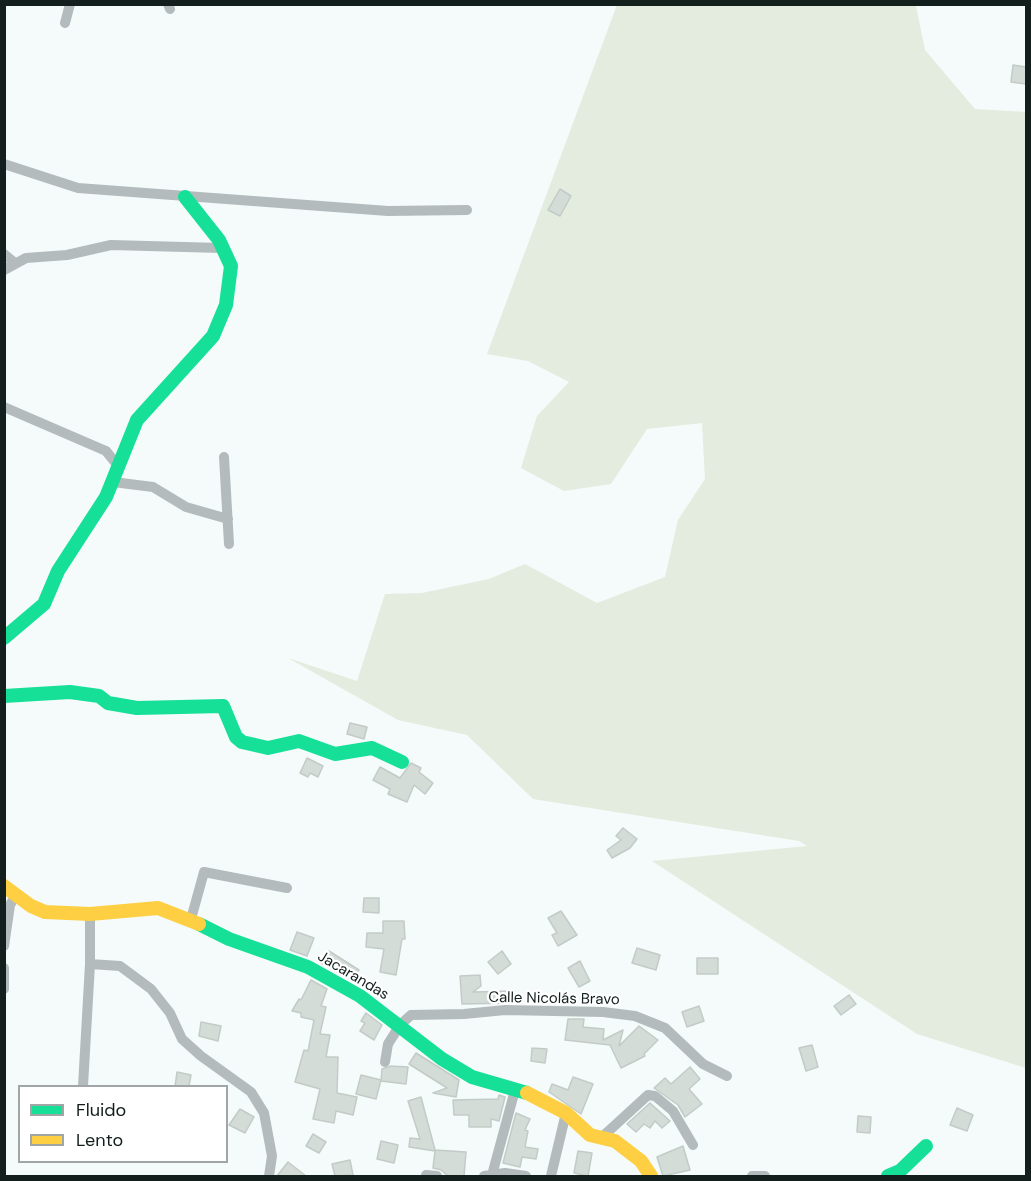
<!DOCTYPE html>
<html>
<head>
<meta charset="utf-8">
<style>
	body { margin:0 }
	#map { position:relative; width:1031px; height:1181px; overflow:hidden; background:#f4fbfa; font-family:"DM Sans",sans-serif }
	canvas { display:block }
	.frame { position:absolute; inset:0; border:6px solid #121f1d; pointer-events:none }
	.legend { position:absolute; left:18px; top:1085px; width:210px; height:78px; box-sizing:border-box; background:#fff; border:2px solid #a0a5a5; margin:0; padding:8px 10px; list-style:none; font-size:18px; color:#121f1d }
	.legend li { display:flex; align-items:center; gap:12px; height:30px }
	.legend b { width:30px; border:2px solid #a0a5a5 }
</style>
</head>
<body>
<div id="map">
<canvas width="1031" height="1181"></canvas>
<div class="frame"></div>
<ul class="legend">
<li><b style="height:8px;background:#16e098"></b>Fluido</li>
<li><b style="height:8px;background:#ffcf43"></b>Lento</li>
</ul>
</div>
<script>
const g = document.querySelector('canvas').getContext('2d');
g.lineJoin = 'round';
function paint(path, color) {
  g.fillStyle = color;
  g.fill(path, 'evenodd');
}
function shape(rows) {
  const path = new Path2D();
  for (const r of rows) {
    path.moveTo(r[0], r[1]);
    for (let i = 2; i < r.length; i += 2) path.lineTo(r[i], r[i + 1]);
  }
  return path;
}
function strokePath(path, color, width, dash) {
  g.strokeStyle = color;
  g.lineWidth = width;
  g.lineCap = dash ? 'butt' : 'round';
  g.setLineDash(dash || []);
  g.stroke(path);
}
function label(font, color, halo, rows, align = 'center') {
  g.font = font + ' "DM Sans",sans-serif';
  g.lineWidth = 4.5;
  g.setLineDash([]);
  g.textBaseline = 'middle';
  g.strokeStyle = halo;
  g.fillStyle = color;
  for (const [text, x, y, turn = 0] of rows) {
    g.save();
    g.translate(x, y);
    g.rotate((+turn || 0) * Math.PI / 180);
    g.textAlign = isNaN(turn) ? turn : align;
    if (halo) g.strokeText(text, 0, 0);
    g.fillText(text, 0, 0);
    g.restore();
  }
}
const green = shape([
	[617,5,968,5,916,6,925,50,975,109,1026,112,1026,1068,917,1034,652,861,807,846,799,841,533,799,467,735,398,720,288,658,357,681,385,594,422,593,489,579,525,564,597,603,665,577,678,520,705,479,702,423,647,429,611,484,564,491,521,468,537,416,569,382,528,361,487,354]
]);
const building = shape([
	[1013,65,1026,67,1026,84,1011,82,1013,65],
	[560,189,571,196,560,216,548,210,560,189],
	[350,723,367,727,364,739,347,734,350,723],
	[307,758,323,766,318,777,310,773,308,777,300,773,307,758],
	[411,763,421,768,419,772,433,783,425,794,414,785,407,802,388,794,390,789,373,780,380,767,400,778,411,763],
	[623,828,637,839,630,848,612,858,607,850,621,840,616,836,623,828],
	[364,898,379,898,379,913,363,912,364,898],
	[561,911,577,935,558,946,552,935,557,933,548,918,561,911],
	[383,921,404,921,405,939,402,939,396,975,380,972,384,949,366,947,367,933,383,933,383,921],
	[297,932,314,938,307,956,290,950,297,932],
	[637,948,660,955,656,970,632,963,637,948],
	[329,951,359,970,352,980,321,963,329,951],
	[502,951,511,964,498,974,488,962,502,951],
	[697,958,718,958,718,974,697,974,697,958],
	[580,961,590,981,579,987,568,968,580,961],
	[480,975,481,986,473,992,512,991,513,1003,462,1004,460,976,480,975],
	[311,980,327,989,321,1006,326,1007,320,1034,330,1035,326,1057,338,1057,337,1093,357,1097,353,1115,336,1111,334,1123,313,1119,320,1089,295,1082,304,1050,308,1051,314,1020,301,1017,301,1013,292,1011,299,999,301,1000,311,980],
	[849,995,856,1004,841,1015,834,1006,849,995],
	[699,1006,704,1021,687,1027,682,1012,699,1006],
	[366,1013,382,1025,374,1040,360,1031,365,1023,361,1021,366,1013],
	[568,1019,584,1019,583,1027,604,1029,603,1040,623,1030,619,1046,639,1026,658,1040,644,1054,645,1056,621,1068,610,1045,565,1040,568,1019],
	[201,1022,221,1026,218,1041,199,1036,201,1022],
	[812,1045,818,1067,806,1071,799,1048,812,1045],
	[532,1048,547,1049,545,1063,531,1061,532,1048],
	[416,1053,459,1080,456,1097,433,1093,447,1088,409,1064,416,1053],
	[391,1066,408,1067,406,1084,381,1081,382,1069,391,1066],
	[690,1067,700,1079,689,1089,702,1104,685,1117,678,1105,654,1088,665,1078,671,1084,690,1067],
	[177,1072,191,1075,189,1086,175,1086,177,1072],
	[361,1075,381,1080,376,1099,356,1094,361,1075],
	[573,1077,593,1084,581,1114,549,1092,552,1084,568,1090,573,1077],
	[499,1095,505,1097,499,1121,491,1119,491,1127,469,1127,469,1115,454,1115,453,1100,498,1099,499,1095],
	[421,1097,435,1150,466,1152,464,1176,448,1176,441,1170,433,1168,435,1151,409,1147,410,1138,420,1139,408,1101,421,1097],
	[650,1103,670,1121,662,1128,655,1121,650,1128,644,1124,636,1132,627,1124,650,1103],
	[957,1108,973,1115,967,1131,950,1125,957,1108],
	[240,1109,254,1117,245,1133,229,1125,240,1109],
	[516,1113,530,1119,525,1130,528,1131,525,1147,538,1149,536,1159,522,1157,520,1167,503,1163,516,1113],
	[858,1116,871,1117,870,1133,857,1132,858,1116],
	[313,1134,326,1142,319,1153,306,1146,313,1134],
	[381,1141,398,1145,394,1163,377,1159,381,1141],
	[683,1146,690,1170,663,1176,657,1157,683,1146],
	[578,1151,592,1153,588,1176,574,1173,578,1151],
	[350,1160,353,1175,335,1176,332,1164,350,1160],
	[288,1162,306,1176,277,1176,288,1162]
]);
const street = shape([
	[168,4,170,9],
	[65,23,70,4],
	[4,164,78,188,388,211,467,210],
	[4,254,15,263],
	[4,270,26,258,67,255,111,245,221,248],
	[4,407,106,451,119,467],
	[224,457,229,544],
	[113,482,153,487,186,507,228,519],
	[191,919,204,872,287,888],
	[4,946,10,905,16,895],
	[90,964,120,966,151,989,170,1013,182,1039,201,1056,251,1092,264,1113,272,1156,269,1176],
	[4,968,4,989],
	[385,1062,388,1044,400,1025,411,1015,464,1014,505,1010,603,1012,635,1016,665,1028,703,1064,727,1076],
	[83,1086,90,964,90,914],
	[601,1138,648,1095,655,1096,673,1111,693,1145],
	[426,1175,437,1176],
	[492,1175,515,1090],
	[484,1176,505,1173,526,1176],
	[551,1176,566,1113],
	[752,1176,765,1176]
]);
const fast = shape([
	[4,638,44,604,58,571,106,497,137,420,213,336,226,305,231,266,219,240,185,197],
	[4,696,70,692,99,696,108,703,137,708,223,706,236,737,242,742,268,748,299,741,335,754,372,748,402,762],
	[199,924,229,939,308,967,360,996,442,1059,472,1077,527,1093],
	[888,1176,900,1171,926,1146]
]);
const slow = shape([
	[4,886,31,906,45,912,90,914,158,908,199,924],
	[527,1093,566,1113,590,1135,615,1141,641,1161,651,1176]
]);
const streetNames = [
	["Jacarandas",353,976,31],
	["Calle Nicolás Bravo",554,999,1]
];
paint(green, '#e4ecdf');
paint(building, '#d4dcd8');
strokePath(building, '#c3cbc7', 1.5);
strokePath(street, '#b4bbbd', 10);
strokePath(fast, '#16e098', 14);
strokePath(slow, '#ffcf43', 14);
label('15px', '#121f1d', '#fff', streetNames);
</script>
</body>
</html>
